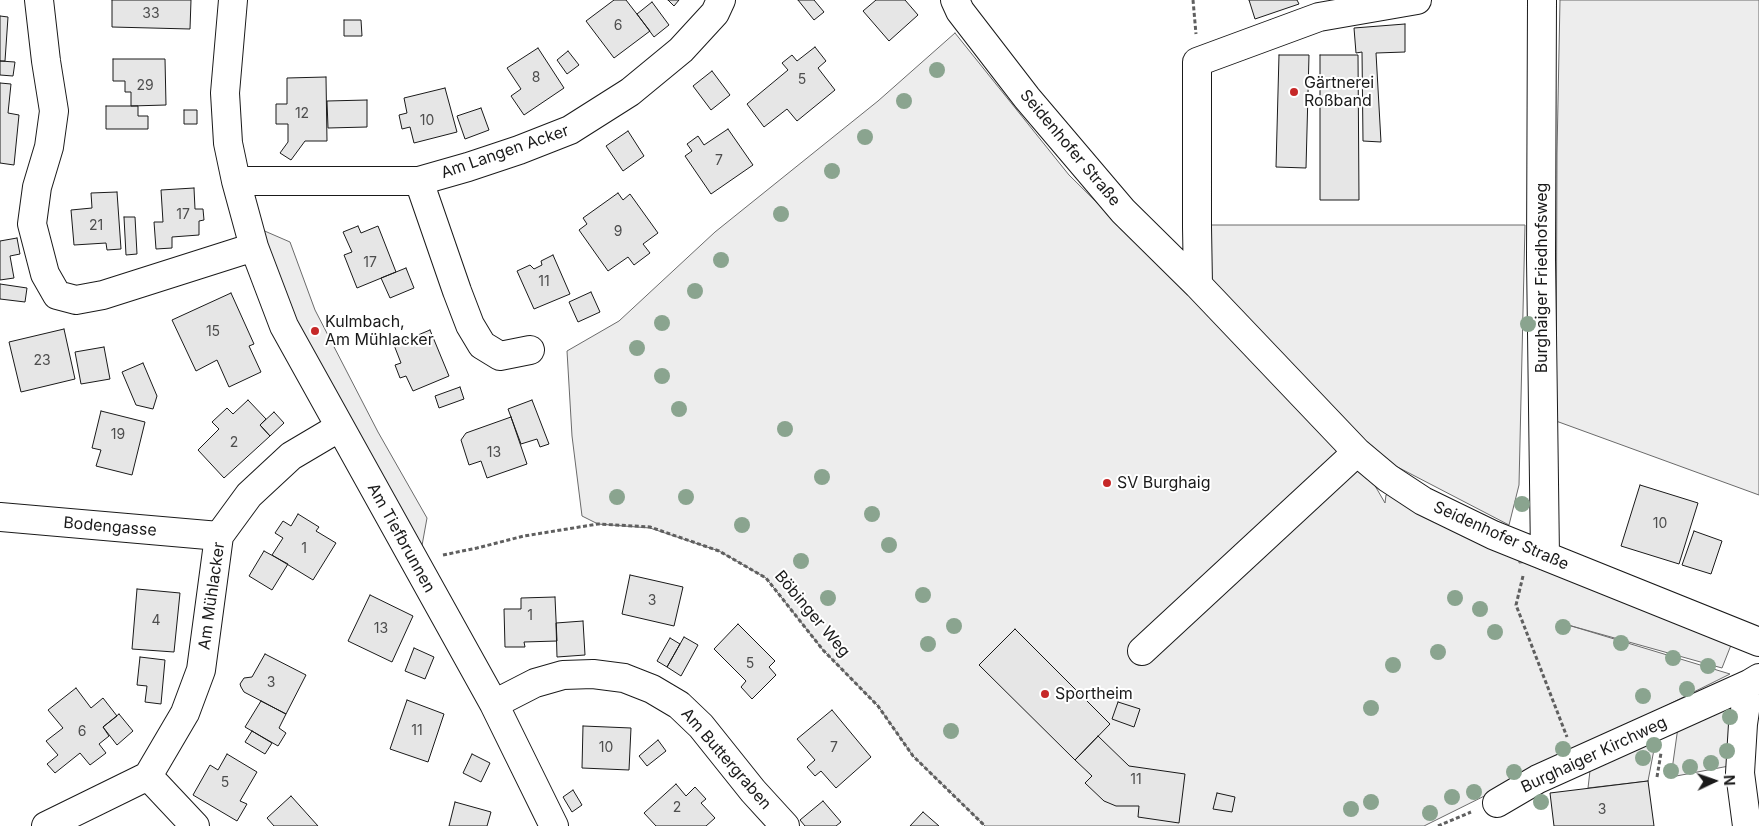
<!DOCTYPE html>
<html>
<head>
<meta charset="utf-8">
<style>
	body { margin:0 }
	#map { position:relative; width:1759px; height:826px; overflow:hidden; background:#fff; font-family:Inter,sans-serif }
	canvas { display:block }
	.north { position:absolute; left:1689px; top:756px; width:50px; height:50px; -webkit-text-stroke:4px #fff; paint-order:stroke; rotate:87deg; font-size:14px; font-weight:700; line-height:20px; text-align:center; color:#1a1a1a }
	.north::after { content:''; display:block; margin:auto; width:18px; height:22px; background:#1a1a1a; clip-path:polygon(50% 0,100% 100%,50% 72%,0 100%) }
</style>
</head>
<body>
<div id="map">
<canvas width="1759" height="826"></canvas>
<div class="north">N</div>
</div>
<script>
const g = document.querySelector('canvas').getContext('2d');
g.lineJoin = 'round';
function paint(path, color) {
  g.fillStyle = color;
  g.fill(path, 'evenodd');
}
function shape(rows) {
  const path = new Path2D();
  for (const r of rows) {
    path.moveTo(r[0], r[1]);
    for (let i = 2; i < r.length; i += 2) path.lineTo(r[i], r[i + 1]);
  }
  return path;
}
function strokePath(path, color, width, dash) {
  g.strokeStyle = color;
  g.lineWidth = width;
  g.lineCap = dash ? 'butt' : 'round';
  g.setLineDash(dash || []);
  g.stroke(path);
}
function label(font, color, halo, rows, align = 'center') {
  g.font = font + ' Inter,sans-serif';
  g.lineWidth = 4;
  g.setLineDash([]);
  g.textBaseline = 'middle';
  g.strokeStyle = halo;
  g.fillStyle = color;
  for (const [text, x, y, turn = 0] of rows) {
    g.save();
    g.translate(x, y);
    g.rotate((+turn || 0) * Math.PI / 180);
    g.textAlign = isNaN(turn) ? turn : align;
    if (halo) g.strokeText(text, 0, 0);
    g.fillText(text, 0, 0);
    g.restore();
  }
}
const built = shape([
	[1560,0,1759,0,1759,495,1556,421,1557,153,1560,0],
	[955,33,1069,175,1234,338,1374,484,1385,503,1386,495,1389,494,1519,559,1519,563,1537,561,1733,640,1722,668,1568,625,1730,674,1424,826,985,826,913,756,878,706,823,650,766,578,719,551,650,528,598,524,582,516,572,436,567,351,619,321,715,232,878,101,955,33],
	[1206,225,1525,225,1519,485,1509,525,1384,460,1208,276,1206,225],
	[260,229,290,242,315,310,378,432,427,518,421,551,291,320,260,229],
	[1737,703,1729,766,1671,777,1678,727,1737,703],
	[1656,739,1648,781,1588,788,1591,762,1656,739]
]);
const building = shape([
	[112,0,191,0,190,29,112,27,112,0],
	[614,0,626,0,650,31,614,58,586,21,614,0],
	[668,0,679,0,674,6,668,0],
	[798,0,814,0,824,12,814,20,798,0],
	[876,0,905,0,918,15,889,41,863,11,876,0],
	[1249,0,1297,0,1299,4,1255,19,1249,0],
	[652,2,669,25,654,37,637,14,652,2],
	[0,16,8,17,5,61,0,61,0,16],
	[344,20,361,20,362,36,344,36,344,20],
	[1405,24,1405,52,1376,53,1381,142,1363,141,1362,52,1356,53,1354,28,1405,24],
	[815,47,826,61,818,68,835,90,797,121,787,109,764,127,747,104,788,70,782,63,792,55,797,61,815,47],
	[538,48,564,88,524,115,511,96,521,89,507,68,538,48],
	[568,51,579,65,567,74,557,60,568,51],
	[1279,55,1309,55,1306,168,1276,167,1279,55],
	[1320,55,1358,55,1359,200,1320,200,1320,55],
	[113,59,165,59,166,105,131,106,131,92,125,92,125,81,113,81,113,59],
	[0,61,15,62,13,76,0,75,0,61],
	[712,71,730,95,711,110,693,86,712,71],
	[326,77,327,141,305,141,291,160,280,153,288,142,288,124,276,124,276,104,287,104,287,78,326,77],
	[0,83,11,84,8,113,19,115,14,165,0,163,0,83],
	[445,88,457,132,414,143,410,127,402,129,399,115,407,113,404,98,445,88],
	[367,100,367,127,328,128,327,101,367,100],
	[106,106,138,106,138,116,148,116,148,129,106,129,106,106],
	[481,108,489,130,465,139,457,116,481,108],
	[184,110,197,110,197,124,184,124,184,110],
	[728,129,753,165,711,194,685,156,692,151,687,144,698,136,704,145,728,129],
	[628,131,644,156,623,171,606,146,628,131],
	[194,188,195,209,203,209,204,220,199,221,199,235,172,237,172,248,156,249,154,222,163,222,161,190,194,188],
	[117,192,121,249,107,250,106,243,74,245,71,210,92,208,91,193,117,192],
	[618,193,623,200,630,194,658,233,643,244,650,253,634,265,628,257,608,271,579,230,587,224,583,218,618,193],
	[124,217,135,217,137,254,126,255,124,217],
	[358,226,361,233,378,226,396,272,357,288,344,255,352,252,343,232,358,226],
	[17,238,20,254,10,256,14,278,0,280,0,241,17,238],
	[553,255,570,294,534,309,517,271,530,265,534,269,542,265,541,261,553,255],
	[406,268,414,288,390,298,381,278,406,268],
	[0,284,27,288,25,302,0,299,0,284],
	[591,292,600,312,578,322,569,302,591,292],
	[231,293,254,344,249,346,261,372,229,387,217,360,196,371,172,320,231,293],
	[64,329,75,379,21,392,9,342,64,329],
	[430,330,449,376,413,391,406,376,400,378,395,365,401,363,394,345,430,330],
	[104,347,110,379,81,384,75,352,104,347],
	[143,363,157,396,153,409,136,405,122,372,143,363],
	[460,387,464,399,439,408,435,396,460,387],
	[248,400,266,419,260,425,270,436,224,478,198,450,219,429,212,422,227,408,233,414,248,400],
	[532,400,549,444,540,447,537,439,521,444,508,409,532,400],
	[101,411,145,422,132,475,96,466,101,450,92,448,101,411],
	[274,412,284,423,270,436,260,425,274,412],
	[511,417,527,464,487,478,481,461,469,465,461,440,466,433,511,417],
	[1640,485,1698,503,1679,564,1621,546,1640,485],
	[298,514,319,527,316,531,336,543,313,580,272,555,283,538,275,533,283,521,291,526,298,514],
	[1694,531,1722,541,1711,574,1682,565,1694,531],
	[264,551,288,564,272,590,249,576,264,551],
	[630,575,683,587,674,626,622,614,630,575],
	[137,589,180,593,174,652,132,649,137,589],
	[370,595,413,616,392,662,348,641,370,595],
	[555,597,557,641,524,642,525,647,505,647,504,609,521,609,521,598,555,597],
	[583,621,585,655,557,657,556,623,583,621],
	[738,624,775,661,769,667,776,675,752,699,741,687,746,681,714,649,738,624],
	[1015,629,1110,724,1075,760,979,665,1015,629],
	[684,637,698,645,681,676,667,667,684,637],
	[670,638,680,644,667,667,657,661,670,638],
	[414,648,434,657,425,679,405,671,414,648],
	[265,654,306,675,286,714,244,692,241,687,240,684,244,678,252,677,265,654],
	[140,657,165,660,161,704,145,702,147,686,137,685,140,657],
	[76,688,91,708,103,698,117,716,103,727,109,736,99,744,106,753,90,765,80,753,55,773,47,764,58,755,46,741,63,728,48,710,76,688],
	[407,700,444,714,428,762,390,749,407,700],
	[261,701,286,714,279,728,286,733,278,746,245,727,261,701],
	[1118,702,1140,709,1134,727,1112,719,1118,702],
	[832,710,871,757,836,788,821,771,815,776,807,767,815,760,797,739,832,710],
	[119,714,133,731,117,745,103,727,119,714],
	[583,726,631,728,629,770,582,768,583,726],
	[252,731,272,743,265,754,245,742,252,731],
	[1098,736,1129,766,1185,774,1179,823,1138,817,1139,806,1116,806,1104,801,1085,783,1092,776,1075,760,1098,736],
	[658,740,666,751,647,766,639,756,658,740],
	[227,754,257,772,240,801,247,804,237,821,193,795,210,765,218,770,227,754],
	[472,754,490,763,481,782,463,773,472,754],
	[1648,781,1654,826,1554,826,1550,793,1648,781],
	[676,784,686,796,695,787,706,799,701,803,715,818,706,826,656,826,644,813,676,784],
	[573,790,582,805,572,812,563,797,573,790],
	[1217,793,1235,797,1232,812,1213,809,1217,793],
	[291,796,318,826,274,826,267,818,291,796],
	[823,801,841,822,836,826,805,826,800,820,823,801],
	[455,802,491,812,487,826,449,826,455,802],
	[923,812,939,826,910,826,923,812]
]);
const path = shape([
	[1193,0,1196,34],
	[443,555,477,548,524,536,598,524,650,527,719,551,766,578,823,650,878,706,913,756,985,826],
	[1523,576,1516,605,1567,737],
	[1657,777,1661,753],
	[1438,826,1471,812]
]);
const minor = shape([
	[39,0,46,61,54,111,49,147,37,187,32,224,45,274,57,295,76,300,103,295,254,247],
	[233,0,225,93,228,143,236,181,254,247,284,326,494,704,554,826],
	[955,0,960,11,1027,98,1123,211,1198,285,1357,452,1388,478,1423,501,1493,535,1759,642],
	[1542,0,1541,259,1545,556],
	[236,181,419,181,468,167,519,150,570,130,630,92,681,50,715,13,721,0],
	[419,181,457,291,470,325,482,345,500,356,530,350],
	[1198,285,1197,227,1197,62,1319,17,1417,0],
	[0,517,219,536],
	[1142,651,1357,452],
	[494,704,535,683,563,675,593,674,624,678,652,689,679,705,701,726,753,791,785,826],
	[148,776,195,826],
	[1497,803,1538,779,1749,684,1759,678],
	[46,826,148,776,185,713,201,670,219,536,249,495,291,456,340,427],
	[1747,826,1740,773,1743,724,1749,684]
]);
const trees = [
	[937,70],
	[904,101],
	[865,137],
	[832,171],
	[781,214],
	[721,260],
	[695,291],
	[662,323],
	[1528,324],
	[637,348],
	[662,376],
	[679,409],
	[785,429],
	[822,477],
	[617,497],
	[686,497],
	[1522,504],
	[872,514],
	[742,525],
	[889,545],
	[801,561],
	[923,595],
	[828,598],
	[1455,598],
	[1480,609],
	[954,626],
	[1563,627],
	[1495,632],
	[1621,643],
	[928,644],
	[1438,652],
	[1673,658],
	[1393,665],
	[1708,666],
	[1687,689],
	[1643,696],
	[1371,708],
	[1730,717],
	[951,731],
	[1654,745],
	[1563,749],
	[1727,751],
	[1643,758],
	[1711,763],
	[1690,767],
	[1671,771],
	[1514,772],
	[1474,792],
	[1452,797],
	[1371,802],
	[1541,802],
	[1351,809],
	[1430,813]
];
const markers = [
	[1294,92,5,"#c62828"],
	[315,331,5,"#c62828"],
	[1107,483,5,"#c62828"],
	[1045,694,5,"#c62828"]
];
const numberNames = [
	["33",151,14],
	["6",618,26],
	["8",536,78],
	["5",802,80],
	["29",145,86],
	["12",302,114],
	["10",427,121],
	["7",719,161],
	["17",183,215],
	["21",96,226],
	["9",618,232],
	["17",370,263],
	["11",544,282],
	["15",213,332],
	["23",42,361],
	["19",118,435],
	["2",234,443],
	["13",494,453],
	["10",1660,524],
	["1",304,549],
	["3",652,601],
	["1",530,616],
	["4",156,621],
	["13",381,629],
	["5",750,664],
	["3",271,683],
	["11",417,731],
	["6",82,732],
	["10",606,748],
	["7",834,748],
	["11",1136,780],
	["5",225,783],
	["2",677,808],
	["3",1602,810]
];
const poiNames = [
	["Gärtnerei",1304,83],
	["Roßband",1304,101],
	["Kulmbach,",325,322],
	["Am Mühlacker",325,340],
	["SV Burghaig",1117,483],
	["Sportheim",1055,694]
];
const streetNames = [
	["Seidenhofer Straße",1070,148,50],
	["Am Langen Acker",505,152,-19],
	["Burghaiger Friedhofsweg",1542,278,-90],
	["Bodengasse",110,527,5],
	["Seidenhofer Straße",1501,536,24],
	["Am Tiefbrunnen",401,538,61],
	["Am Mühlacker",212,596,-82],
	["Böbinger Weg",812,614,50],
	["Burghaiger Kirchweg",1594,755,-25],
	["Am Buttergraben",726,759,49]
];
paint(built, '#ededed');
strokePath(built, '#6a6a6a', 1);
paint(building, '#e6e6e6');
strokePath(building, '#1a1a1a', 1);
strokePath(minor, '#1a1a1a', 30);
strokePath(path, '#5f5f5f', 3, [4, 2.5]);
strokePath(minor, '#fff', 28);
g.fillStyle = '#8aa48f';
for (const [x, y] of trees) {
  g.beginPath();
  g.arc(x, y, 8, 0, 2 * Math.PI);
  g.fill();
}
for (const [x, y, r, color] of markers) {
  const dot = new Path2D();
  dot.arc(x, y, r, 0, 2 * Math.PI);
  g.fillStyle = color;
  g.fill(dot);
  strokePath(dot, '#fff', 2);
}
label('14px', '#4d4d4d', null, numberNames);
label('16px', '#1a1a1a', '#fff', poiNames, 'left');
label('16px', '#1a1a1a', '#fff', streetNames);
</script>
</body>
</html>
